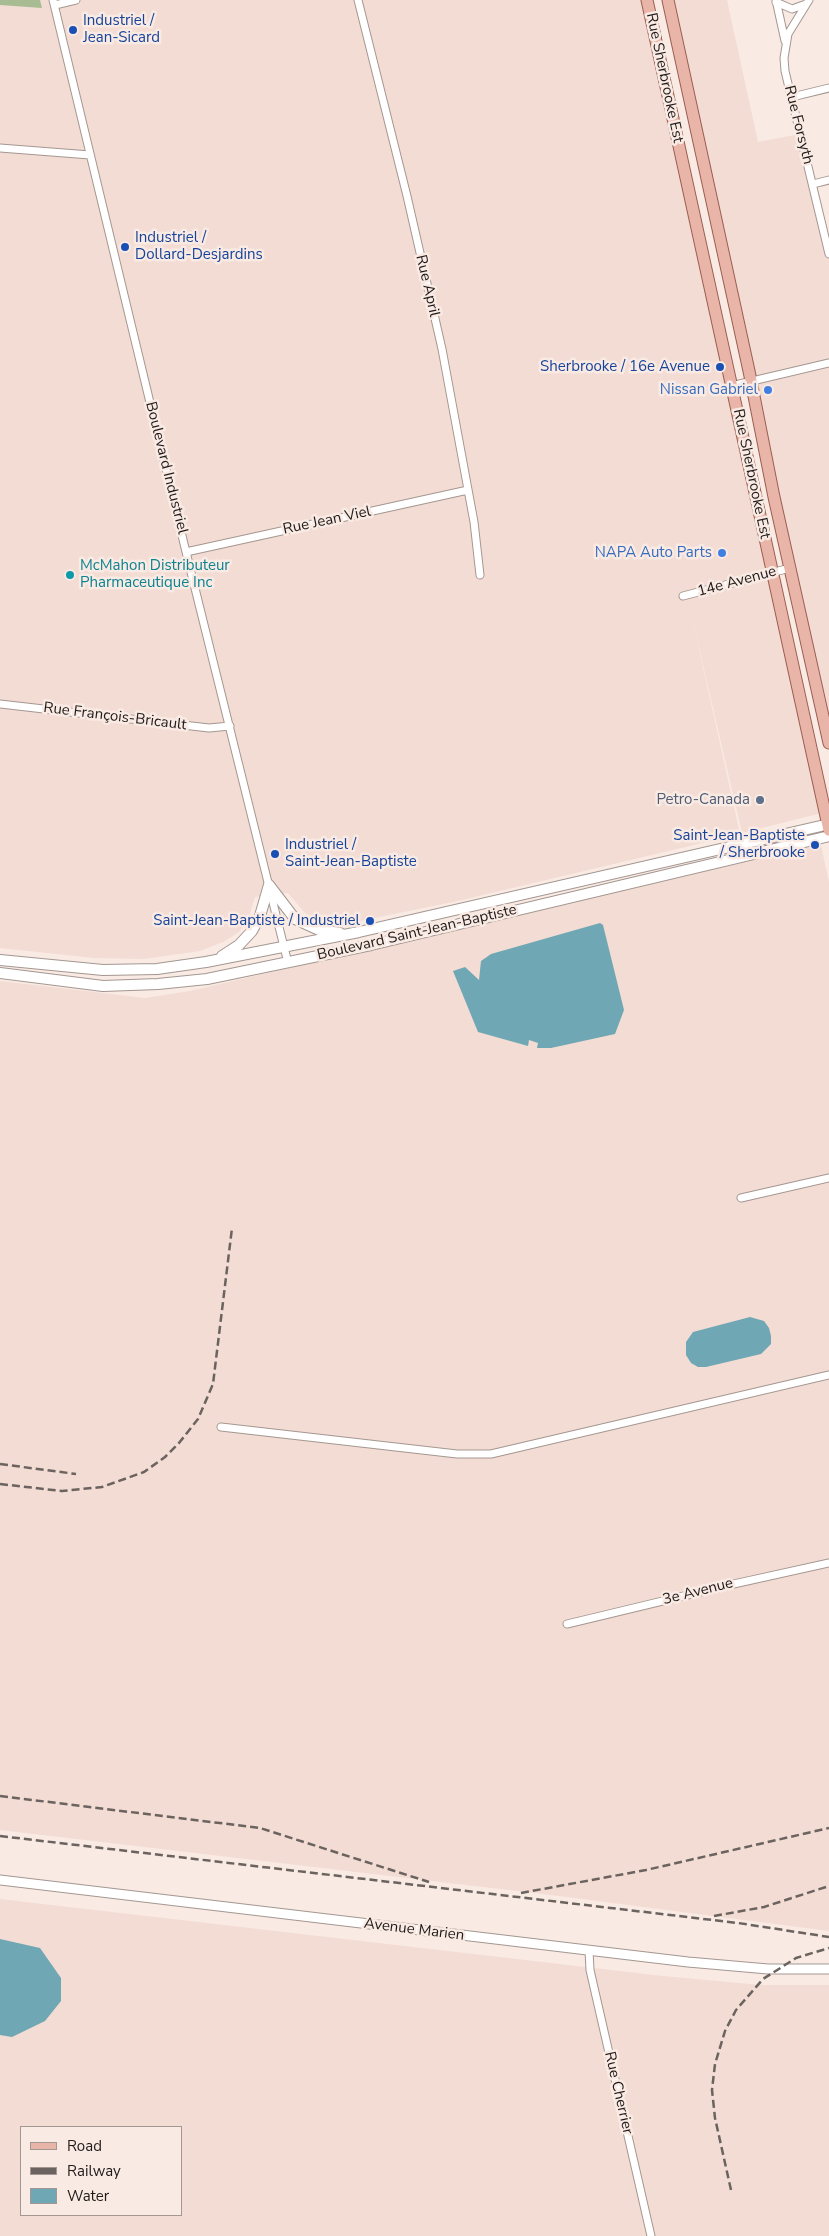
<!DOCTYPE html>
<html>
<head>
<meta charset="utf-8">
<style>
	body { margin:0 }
	#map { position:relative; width:829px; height:2236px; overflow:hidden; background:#f9eae4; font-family:"Nunito Sans",sans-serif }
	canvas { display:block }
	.legend { position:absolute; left:20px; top:2126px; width:162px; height:90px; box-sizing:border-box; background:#f9eae4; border:1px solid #a29792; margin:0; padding:6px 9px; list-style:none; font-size:15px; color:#1f1a18 }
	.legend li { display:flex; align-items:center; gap:10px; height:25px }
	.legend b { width:25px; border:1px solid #a29792 }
</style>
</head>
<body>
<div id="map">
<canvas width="829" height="2236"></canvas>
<ul class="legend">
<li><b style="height:6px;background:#eab5a9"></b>Road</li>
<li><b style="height:6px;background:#6b635f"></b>Railway</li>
<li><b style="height:14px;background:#70a7b4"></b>Water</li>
</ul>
</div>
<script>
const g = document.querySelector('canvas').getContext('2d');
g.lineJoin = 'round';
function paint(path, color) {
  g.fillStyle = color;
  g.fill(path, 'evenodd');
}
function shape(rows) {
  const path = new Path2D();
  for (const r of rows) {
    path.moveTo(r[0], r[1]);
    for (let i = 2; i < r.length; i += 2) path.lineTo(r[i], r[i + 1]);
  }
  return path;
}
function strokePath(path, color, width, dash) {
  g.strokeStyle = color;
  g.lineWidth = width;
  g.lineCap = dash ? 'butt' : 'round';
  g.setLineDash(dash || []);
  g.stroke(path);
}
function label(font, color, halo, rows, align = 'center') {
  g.font = font + ' "Nunito Sans",sans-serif';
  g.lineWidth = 5;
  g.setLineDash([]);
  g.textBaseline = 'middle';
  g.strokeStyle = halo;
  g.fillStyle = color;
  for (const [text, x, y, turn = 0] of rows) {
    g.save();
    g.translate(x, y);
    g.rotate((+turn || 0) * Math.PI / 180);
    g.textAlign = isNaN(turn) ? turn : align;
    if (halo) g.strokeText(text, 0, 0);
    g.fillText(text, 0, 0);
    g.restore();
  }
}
const built = shape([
	[0,0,647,0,826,812,742,833,691,613,740,834,458,901,340,925,319,920,305,913,288,893,255,897,249,917,239,932,223,942,200,951,144,959,94,958,0,948],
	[668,0,727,0,758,142,800,134,829,253,829,736],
	[820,841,829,882,829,1931,551,1895,0,1830,0,981,145,998,190,991,670,879],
	[0,1899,663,1976,761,1985,829,1985,829,2236,0,2236],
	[21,2127,181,2127,181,2215,21,2215]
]);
const forest = shape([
	[0,0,40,0,42,8,0,5]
]);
const water = shape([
	[600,923,603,925,624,1010,615,1034,551,1048,537,1048,538,1043,529,1040,528,1046,478,1032,453,971,465,967,479,980,481,961,491,954],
	[750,1317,764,1321,769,1328,771,1336,771,1344,761,1354,706,1367,698,1367,691,1363,686,1355,686,1342,693,1332],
	[0,1939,40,1948,61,1978,61,2001,45,2021,12,2037,0,2035]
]);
const minor = shape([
	[53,0,186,552,288,963],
	[358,0,407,196,442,349,474,522,480,575],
	[776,0,785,41],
	[809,0,788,34,784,58,785,71,829,254],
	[776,2,792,9,806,4],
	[55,5,76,0],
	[792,97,829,88],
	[0,148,90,155],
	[813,184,829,180],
	[731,386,829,363],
	[186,552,468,490],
	[683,596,790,568],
	[0,704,209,728,230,726],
	[741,1198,829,1178],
	[221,1427,457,1454,491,1454,829,1375],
	[567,1624,729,1585,829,1563],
	[589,1950,590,1970,651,2236]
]);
const tertiary = shape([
	[0,1880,688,1962,768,1969,829,1969]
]);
const secondary = shape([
	[269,885,295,919,319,930,340,933],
	[222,956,239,945,252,931,260,916,269,885],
	[0,960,103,970,157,969,206,962,359,932,829,824],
	[0,973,103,986,158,984,207,979,371,945,829,836]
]);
const primary = shape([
	[647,0,829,830],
	[668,0,749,371,774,497,829,743]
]);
const rail = shape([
	[0,1464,76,1474],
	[0,1484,62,1491,102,1487,144,1472,165,1457,179,1443,198,1419,213,1384,232,1228],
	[0,1796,260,1828,429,1882],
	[0,1836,738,1923,829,1937],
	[521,1893,646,1870,829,1828],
	[714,1916,764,1907,829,1886],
	[731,2190,715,2118,712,2090,715,2064,725,2031,736,2010,763,1979,796,1958,829,1948]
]);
const markers = [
	[73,30,5,"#1a4fb4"],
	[125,247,5,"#1a4fb4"],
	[720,367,5,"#1a4fb4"],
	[768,390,5,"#3f7fe0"],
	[722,553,5,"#3f7fe0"],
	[70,575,5,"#0f9aa8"],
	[760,800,5,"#5c6f8a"],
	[815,845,5,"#1a4fb4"],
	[275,854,5,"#1a4fb4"],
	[370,921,5,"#1a4fb4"]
];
const transitNames = [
	["Industriel /",83,21],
	["Jean-Sicard",83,38],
	["Industriel /",135,238],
	["Dollard-Desjardins",135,255],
	["Sherbrooke / 16e Avenue",710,367,"right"],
	["Saint-Jean-Baptiste",805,836,"right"],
	["/ Sherbrooke",805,853,"right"],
	["Industriel /",285,845],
	["Saint-Jean-Baptiste",285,862],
	["Saint-Jean-Baptiste / Industriel",360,921,"right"]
];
const streetNames = [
	["Rue Sherbrooke Est",664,78,78],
	["Rue Forsyth",798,125,76],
	["Rue April",427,286,77],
	["Boulevard Industriel",166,468,76],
	["Rue Sherbrooke Est",751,474,78],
	["Rue Jean Viel",327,521,-12],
	["14e Avenue",737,582,-15],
	["Rue François-Bricault",115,717,7],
	["Boulevard Saint-Jean-Baptiste",417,933,-13],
	["3e Avenue",698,1592,-14],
	["Avenue Marien",414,1930,7],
	["Rue Cherrier",618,2093,77]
];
const shopNames = [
	["Nissan Gabriel",758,390],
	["NAPA Auto Parts",712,553]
];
const cultureNames = [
	["McMahon Distributeur",80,566],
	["Pharmaceutique Inc",80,583]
];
const serviceNames = [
	["Petro-Canada",750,800]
];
paint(built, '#f3dcd3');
paint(forest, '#a7bc93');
paint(water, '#70a7b4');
strokePath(minor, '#a49791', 9);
strokePath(tertiary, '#a49791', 11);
strokePath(secondary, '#a49791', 12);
strokePath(primary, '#9a5e51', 13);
strokePath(minor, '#fff', 7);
strokePath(tertiary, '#fff', 9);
strokePath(secondary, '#fff', 10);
strokePath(primary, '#eab5a9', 11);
strokePath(rail, '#6b635f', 2.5, [8, 4]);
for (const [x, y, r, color] of markers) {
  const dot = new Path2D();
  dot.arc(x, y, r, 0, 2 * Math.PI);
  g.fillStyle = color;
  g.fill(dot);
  strokePath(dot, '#f9eae4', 2);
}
label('15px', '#164399', '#f9eae4', transitNames, 'left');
label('15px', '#1f1a18', '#f9eae4', streetNames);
label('15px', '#366cbe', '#f9eae4', shopNames, 'right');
label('15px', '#0d838f', '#f9eae4', cultureNames, 'left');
label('15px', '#4e5e75', '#f9eae4', serviceNames, 'right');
</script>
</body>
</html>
